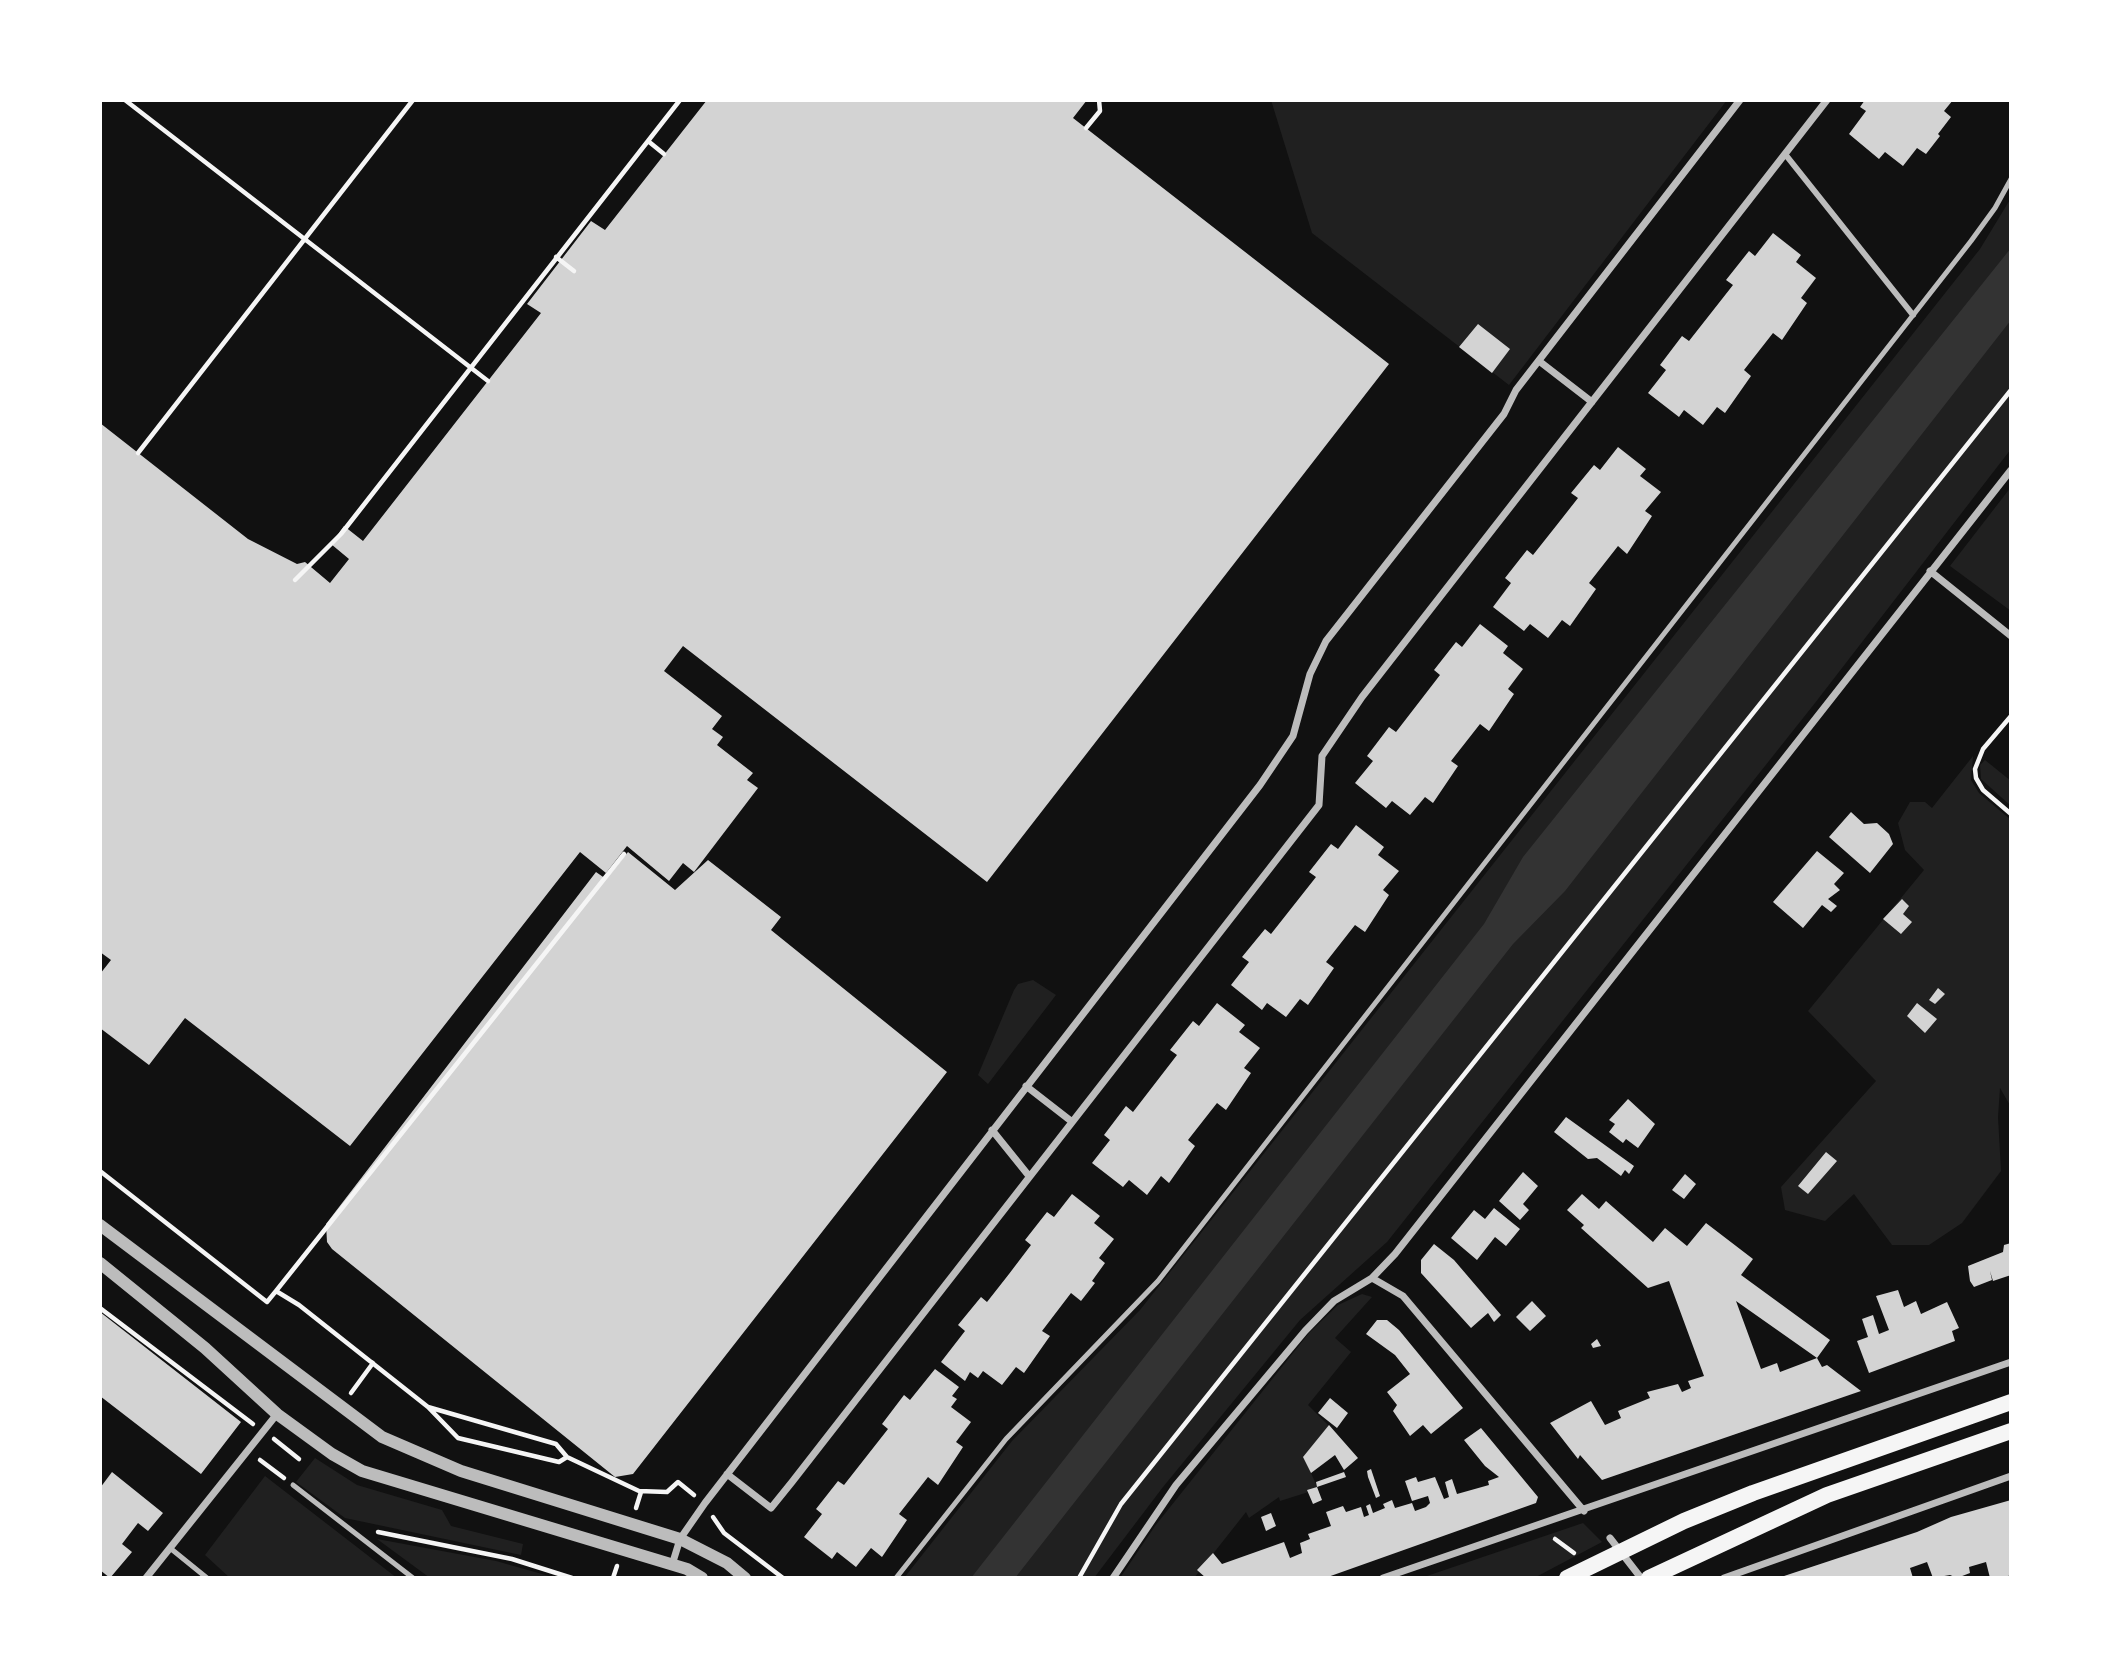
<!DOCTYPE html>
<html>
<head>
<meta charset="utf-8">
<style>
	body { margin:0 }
	#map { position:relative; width:2111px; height:1678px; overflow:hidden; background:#111; font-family:Overpass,sans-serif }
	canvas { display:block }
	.frame { position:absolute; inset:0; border:102px solid #fff; pointer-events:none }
</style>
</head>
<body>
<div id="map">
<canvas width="2111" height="1678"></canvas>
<div class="frame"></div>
</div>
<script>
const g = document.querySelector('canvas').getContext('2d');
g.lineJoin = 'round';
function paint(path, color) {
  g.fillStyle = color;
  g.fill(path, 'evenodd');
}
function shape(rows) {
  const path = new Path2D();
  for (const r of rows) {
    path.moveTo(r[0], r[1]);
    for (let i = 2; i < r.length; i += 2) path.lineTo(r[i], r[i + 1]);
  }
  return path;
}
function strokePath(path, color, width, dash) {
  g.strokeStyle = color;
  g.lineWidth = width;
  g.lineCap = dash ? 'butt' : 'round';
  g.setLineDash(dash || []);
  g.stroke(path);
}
const green = shape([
	[1271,100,1727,100,1509,385,1312,233],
	[2011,198,2011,449,1815,703,1387,1242,1300,1320,1163,1487,1094,1578,904,1578,1012,1441,1140,1310,1980,249],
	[2011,487,2011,611,1950,566],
	[1973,756,1971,780,1979,793,2011,820,2011,1107,2000,1088,1998,1117,2001,1171,1962,1223,1929,1245,1892,1245,1854,1194,1825,1221,1785,1210,1781,1187,1876,1081,1808,1011,1924,870,1905,850,1898,823,1910,802,1925,802,1932,808],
	[1985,760,2011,781,2011,806,1981,779,1980,765],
	[1033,980,1056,995,988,1084,978,1075,1014,990,1018,984],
	[1362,1294,1372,1297,1335,1338,1351,1352,1308,1405,1331,1428,1304,1457,1318,1489,1280,1501,1279,1497,1249,1518,1246,1512,1194,1578,1120,1578,1155,1526,1309,1333,1338,1305],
	[315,1458,357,1485,442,1510,451,1526,523,1544,521,1555,345,1518,296,1482],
	[265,1476,397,1578,230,1578,205,1555],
	[1583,1523,1602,1542,1534,1578,1421,1578],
	[377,1539,496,1561,556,1578,430,1578]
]);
const water = shape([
	[2011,248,2011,320,1565,891,1513,944,1015,1578,971,1578,1484,924,1523,857]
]);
const building = shape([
	[707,100,1087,100,1073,118,1389,364,987,882,683,646,664,671,722,716,712,729,723,737,717,745,753,773,747,780,758,788,694,872,683,863,669,881,627,846,606,873,580,852,350,1146,185,1018,149,1065,100,1028,100,974,111,960,100,952,100,423,248,539,297,564,305,562,330,583,349,559,331,544,344,526,363,541,541,313,527,304,591,221,605,230],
	[1865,100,1953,100,1944,111,1951,117,1938,134,1940,136,1926,154,1917,148,1903,166,1885,152,1879,159,1849,134,1866,111,1860,107],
	[1773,233,1801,255,1796,262,1816,278,1801,298,1807,303,1782,340,1773,333,1744,370,1751,376,1725,413,1717,407,1703,425,1684,410,1679,417,1648,393,1666,370,1660,365,1682,336,1689,341,1733,285,1726,280,1749,251,1755,256],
	[1478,324,1510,349,1492,373,1459,347],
	[1618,447,1646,469,1640,476,1661,492,1645,511,1652,516,1627,554,1618,546,1589,583,1596,589,1570,626,1562,620,1548,638,1530,624,1524,631,1493,607,1511,583,1505,578,1527,550,1533,555,1556,526,1578,498,1571,493,1594,465,1600,470],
	[1480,624,1508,646,1503,653,1523,669,1508,689,1514,694,1489,731,1480,724,1451,761,1458,766,1433,803,1425,797,1410,815,1392,801,1386,808,1355,783,1373,761,1367,756,1389,727,1396,732,1440,675,1434,670,1456,642,1462,647],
	[1851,812,1864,824,1877,823,1889,834,1893,844,1870,873,1829,837],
	[1356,825,1384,847,1378,855,1399,871,1383,890,1389,895,1365,932,1355,925,1326,962,1334,968,1308,1005,1300,999,1286,1017,1267,1003,1262,1010,1231,985,1249,962,1242,957,1265,929,1271,934,1316,877,1309,872,1331,844,1338,849],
	[1817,851,1844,873,1834,884,1840,890,1828,899,1837,906,1831,912,1822,905,1803,928,1773,902],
	[628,852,675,890,708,860,781,917,771,930,947,1072,633,1474,615,1477,332,1249,327,1242,326,1224,596,872,606,879],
	[1902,899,1909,906,1903,914,1912,922,1901,934,1883,919],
	[1938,988,1945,994,1935,1004,1929,1000],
	[1217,1003,1245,1025,1239,1032,1260,1048,1244,1068,1251,1073,1226,1110,1217,1103,1188,1140,1195,1146,1169,1183,1161,1176,1147,1195,1129,1180,1123,1187,1092,1163,1110,1140,1104,1135,1126,1106,1133,1112,1177,1055,1170,1050,1193,1021,1199,1026],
	[1917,1003,1937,1019,1925,1033,1907,1016],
	[1628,1099,1655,1124,1638,1148,1626,1139,1623,1143,1609,1132,1615,1124,1609,1120],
	[1566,1117,1634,1166,1629,1174,1625,1170,1621,1176,1597,1158,1588,1159,1554,1132],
	[1826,1152,1837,1161,1808,1194,1798,1186],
	[1523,1172,1538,1186,1523,1204,1529,1210,1520,1220,1499,1201],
	[1685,1174,1696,1184,1684,1199,1672,1190],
	[1072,1194,1100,1216,1094,1223,1114,1239,1099,1258,1105,1263,1092,1281,1095,1283,1081,1301,1071,1293,1042,1331,1050,1336,1024,1373,1016,1367,1002,1385,983,1371,978,1378,970,1372,965,1381,941,1362,965,1331,958,1325,981,1297,987,1302,1009,1274,1031,1245,1025,1240,1047,1212,1054,1217],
	[1582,1194,1599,1209,1606,1201,1653,1242,1665,1228,1687,1246,1706,1223,1753,1259,1741,1275,1830,1340,1817,1358,1736,1301,1761,1369,1777,1363,1780,1372,1817,1358,1822,1367,1827,1365,1861,1391,1602,1480,1580,1455,1578,1459,1550,1423,1591,1401,1605,1425,1621,1418,1618,1411,1650,1398,1647,1392,1678,1384,1682,1392,1691,1388,1688,1381,1704,1376,1669,1281,1648,1288,1581,1228,1584,1225,1567,1210],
	[1494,1208,1520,1229,1506,1246,1495,1237,1477,1260,1451,1238,1474,1210,1485,1219],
	[2011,1243,2011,1275,1993,1281,1990,1271,1992,1280,1974,1287,1970,1281,1968,1266,2003,1252,2004,1245],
	[1434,1244,1454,1260,1501,1315,1494,1322,1488,1313,1471,1328,1421,1273,1421,1260],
	[1898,1290,1904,1307,1916,1301,1921,1314,1947,1302,1959,1328,1952,1331,1955,1341,1869,1373,1857,1341,1868,1337,1862,1319,1873,1315,1879,1334,1889,1330,1876,1296],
	[1532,1301,1546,1316,1530,1331,1516,1317],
	[100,1312,241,1422,201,1474,100,1396],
	[1377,1320,1387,1320,1399,1330,1463,1408,1431,1434,1423,1425,1410,1436,1393,1411,1397,1405,1387,1392,1410,1374,1395,1355,1366,1334],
	[1597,1339,1601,1346,1593,1348,1591,1344],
	[935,1369,959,1387,952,1396,957,1399,951,1407,971,1422,956,1442,963,1447,938,1485,928,1477,899,1514,907,1520,882,1557,871,1548,856,1567,837,1552,832,1559,804,1537,822,1514,816,1509,838,1481,844,1485,888,1429,882,1424,904,1395,910,1400],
	[1330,1398,1348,1413,1337,1428,1318,1413],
	[1329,1425,1358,1458,1344,1470,1335,1455,1311,1473,1303,1457],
	[1481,1428,1538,1497,1536,1503,1325,1578,1206,1578,1197,1570,1213,1553,1222,1564,1284,1542,1290,1558,1302,1553,1300,1543,1310,1539,1308,1534,1331,1526,1326,1512,1343,1506,1346,1512,1361,1507,1364,1517,1369,1515,1366,1506,1370,1504,1373,1513,1385,1508,1383,1504,1392,1500,1395,1508,1412,1503,1415,1511,1426,1507,1430,1503,1428,1496,1412,1501,1405,1481,1416,1477,1418,1482,1435,1477,1444,1499,1449,1497,1445,1482,1452,1479,1457,1494,1489,1485,1488,1481,1499,1477,1485,1466,1464,1440],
	[1371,1469,1380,1496,1376,1498,1368,1477,1367,1471],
	[112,1472,163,1513,148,1531,138,1523,122,1544,132,1552,110,1578,100,1570,100,1488],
	[1344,1472,1346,1477,1317,1487,1316,1482],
	[1317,1487,1322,1500,1313,1504,1307,1490],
	[2011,1500,2011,1575,2002,1578,1990,1578,1986,1562,1969,1567,1970,1573,1957,1578,1950,1575,1933,1578,1927,1562,1910,1568,1913,1578,1778,1578,1917,1532,1951,1517],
	[1271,1513,1276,1526,1266,1531,1261,1517]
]);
const path = shape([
	[125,100,488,381],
	[1086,128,1100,111,1099,100],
	[648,141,664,154],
	[556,257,574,271],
	[138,453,413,100],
	[295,580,341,534,680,100],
	[2011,716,1983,749,1975,769,1976,778,1983,790,2011,814],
	[100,1171,267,1302,276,1291,299,1305,428,1407,458,1438,559,1462,567,1457],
	[276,1291,624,854],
	[100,1308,253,1424],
	[351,1393,373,1363],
	[428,1407,556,1444,567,1457,639,1491,667,1492,678,1482,694,1495],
	[274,1439,299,1459],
	[260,1460,284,1478],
	[636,1508,641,1492],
	[713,1517,724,1533,783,1578],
	[378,1532,512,1559,572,1578],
	[1555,1539,1574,1553],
	[613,1578,617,1566],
	[1079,1578,1121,1504,2011,390]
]);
const service = shape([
	[293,1485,413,1578],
	[170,1548,207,1578],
	[896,1578,1006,1439,1158,1281,1971,241,1995,208,2011,179]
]);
const pedestrian = shape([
	[1785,154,1913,315]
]);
const minor = shape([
	[1539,361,1592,402],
	[1930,571,2011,636],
	[1026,1086,1071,1121],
	[992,1130,1029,1176],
	[1372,1278,1403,1296,1584,1511],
	[727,1474,771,1508,792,1482,1319,805,1322,756,1362,697,1827,100],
	[1610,1538,1641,1578],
	[672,1565,680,1539,705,1503,1260,785,1293,736,1310,674,1326,641,1504,414,1516,390,1740,100],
	[146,1578,277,1414],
	[1113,1578,1176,1485,1305,1331,1334,1301,1372,1278,1395,1254,2011,470],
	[1383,1578,2011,1362],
	[1724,1578,2011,1476]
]);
const tertiary = shape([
	[100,1225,382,1437,461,1471,680,1539,727,1563,745,1578],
	[100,1263,205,1348,277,1414,332,1454,362,1471,687,1569,702,1578]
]);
const primary = shape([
	[1567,1578,1684,1521,1753,1493,2011,1402],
	[1649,1578,1827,1495,2011,1431]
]);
paint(green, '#202020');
paint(water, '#333');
paint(building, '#d3d3d3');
strokePath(path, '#f5f5f5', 4.5);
strokePath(service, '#bcbcbc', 5);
strokePath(pedestrian, '#bcbcbc', 6);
strokePath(minor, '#bcbcbc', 7);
strokePath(tertiary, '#bcbcbc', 12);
strokePath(primary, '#f5f5f5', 16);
</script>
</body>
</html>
